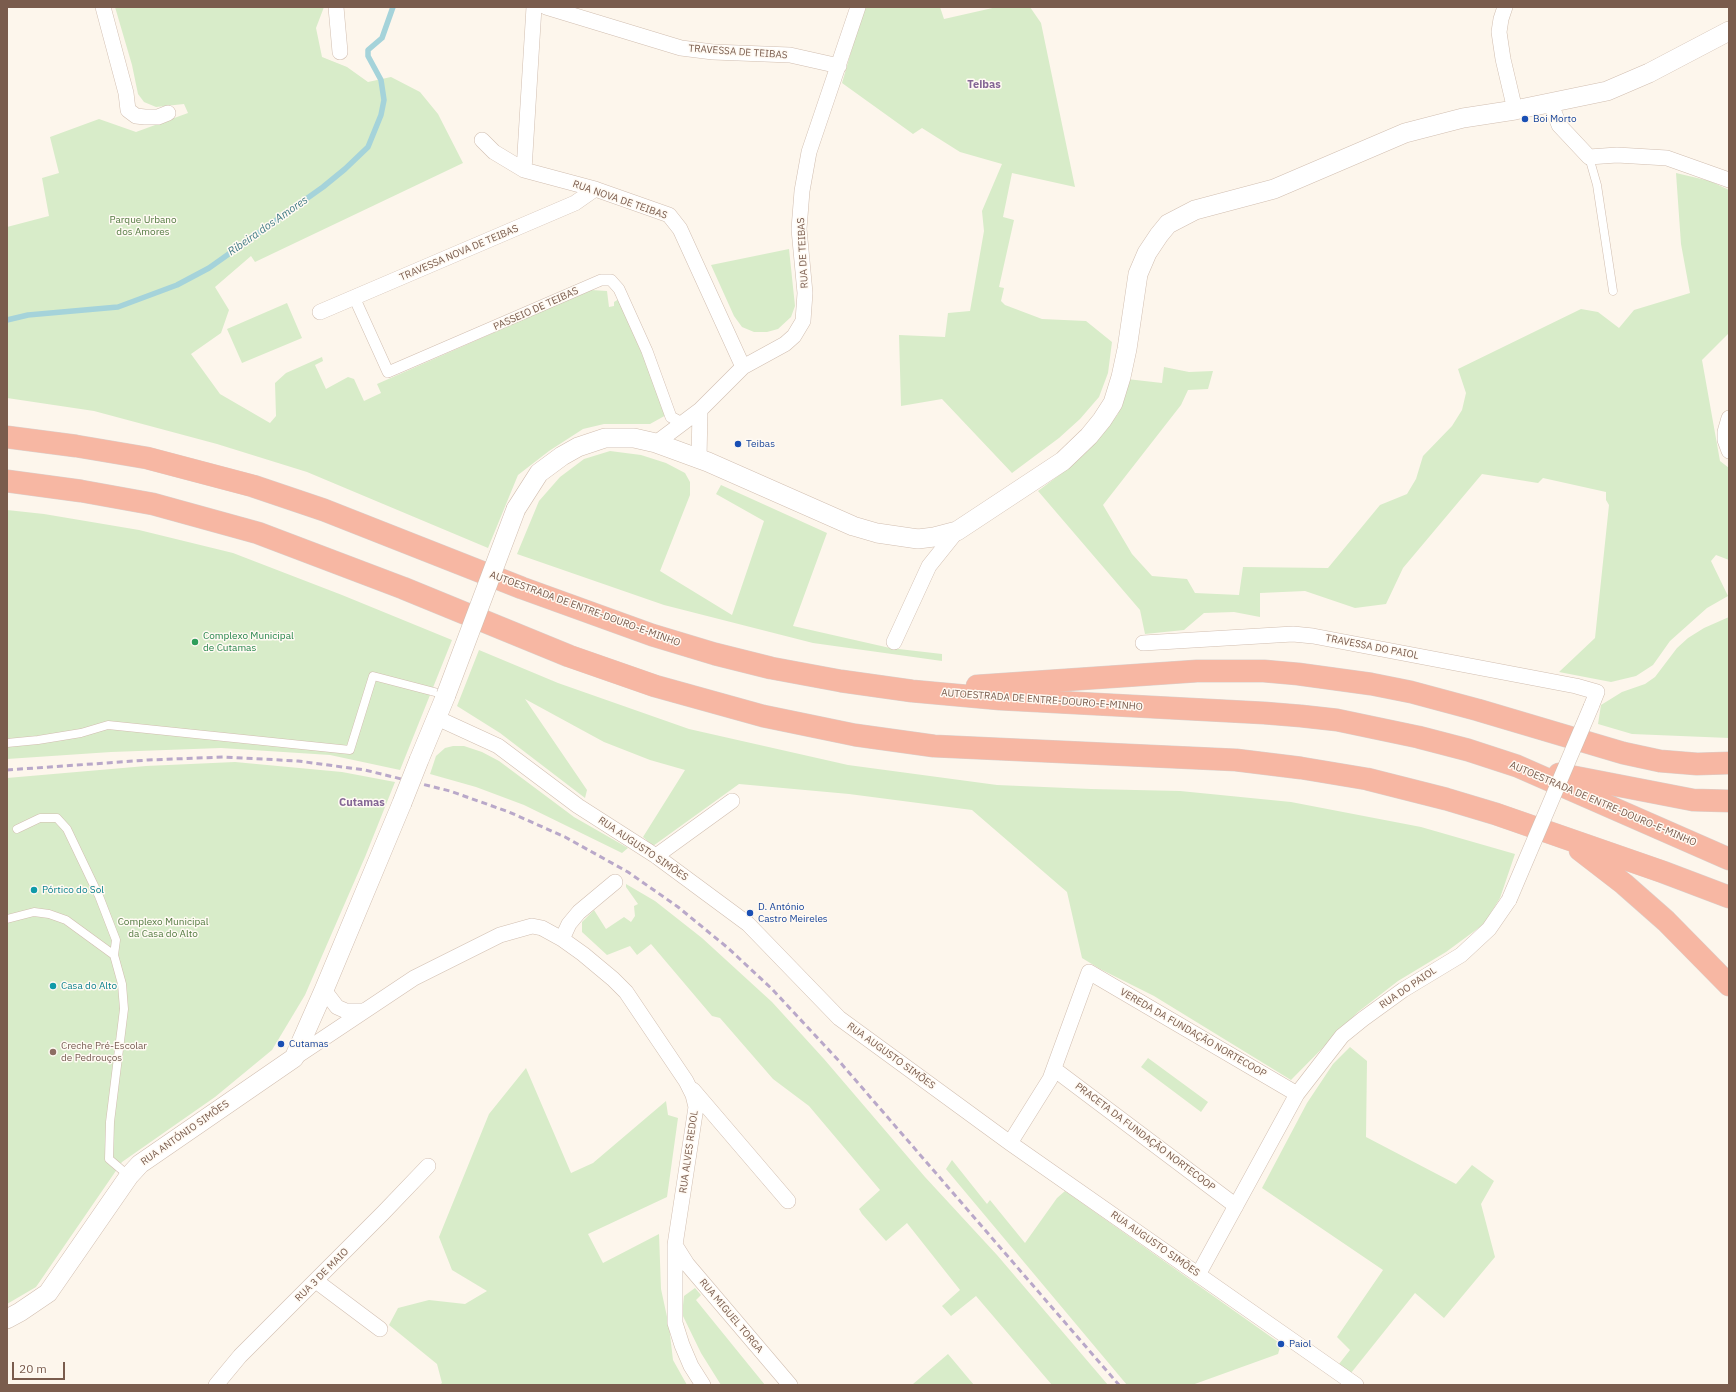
<!DOCTYPE html>
<html>
<head>
<meta charset="utf-8">
<style>
	body { margin:0 }
	#map { position:relative; width:1736px; height:1392px; overflow:hidden; background:#fdf6ec; font-family:"IBM Plex Sans",sans-serif }
	canvas { display:block }
	.frame { position:absolute; inset:0; border:8px solid #7a5c4d; pointer-events:none }
	.scale { position:absolute; left:12px; top:1362px; width:53px; height:18px; box-sizing:border-box; border:2px solid #7a5c4d; border-top:0; padding-left:5px; font-size:12px; line-height:14px; white-space:nowrap; color:#7a5c4d; -webkit-text-stroke:3px #fffaf3; paint-order:stroke }
</style>
</head>
<body>
<div id="map">
<canvas width="1736" height="1392"></canvas>
<div class="frame"></div>
<div class="scale">20 m</div>
</div>
<script>
const g = document.querySelector('canvas').getContext('2d');
g.lineJoin = 'round';
function paint(path, color) {
  g.fillStyle = color;
  g.fill(path, 'evenodd');
}
function shape(rows) {
  const path = new Path2D();
  for (const r of rows) {
    path.moveTo(r[0], r[1]);
    for (let i = 2; i < r.length; i += 2) path.lineTo(r[i], r[i + 1]);
  }
  return path;
}
function strokePath(path, color, width, dash) {
  g.strokeStyle = color;
  g.lineWidth = width;
  g.lineCap = dash ? 'butt' : 'round';
  g.setLineDash(dash || []);
  g.stroke(path);
}
function label(font, color, halo, rows, align = 'center') {
  g.font = font + ' "IBM Plex Sans",sans-serif';
  g.lineWidth = 3;
  g.setLineDash([]);
  g.textBaseline = 'middle';
  g.strokeStyle = halo;
  g.fillStyle = color;
  for (const [text, x, y, turn = 0] of rows) {
    g.save();
    g.translate(x, y);
    g.rotate((+turn || 0) * Math.PI / 180);
    g.textAlign = isNaN(turn) ? turn : align;
    if (halo) g.strokeText(text, 0, 0);
    g.fillText(text, 0, 0);
    g.restore();
  }
}
const green = shape([
	[115,7,324,7,316,28,322,57,347,67,368,82,391,77,420,92,438,114,463,163,255,262,251,256,215,287,229,310,221,333,191,354,220,394,270,423,276,416,275,383,286,373,322,357,323,361,315,365,326,389,348,377,354,379,364,401,381,393,377,384,591,290,607,291,609,307,614,306,614,302,619,299,668,414,650,424,604,424,583,429,549,451,518,475,488,548,307,472,217,444,94,411,7,398,7,227,49,216,42,178,59,173,50,137,99,119,136,132,188,113,184,104,156,107,144,102,138,94,132,65],
	[864,7,940,7,944,19,997,7,1030,7,1041,23,1075,187,1012,173,1003,217,1014,220,999,287,1004,288,1001,301,1005,305,1042,319,1086,321,1112,342,1108,373,1099,397,1080,419,1059,438,1012,473,942,399,901,406,899,335,945,337,948,313,970,311,984,231,982,211,1002,164,960,152,922,128,913,134,842,83],
	[1676,173,1710,181,1729,190,1729,333,1702,360,1720,461,1729,468,1729,560,1716,555,1711,561,1728,596,1707,608,1670,641,1653,665,1636,676,1611,682,1559,672,1595,638,1609,505,1606,500,1606,492,1543,478,1538,483,1482,474,1403,568,1386,604,1355,608,1305,591,1260,593,1260,617,1234,612,1204,613,1184,630,1145,634,1140,610,1038,491,1062,473,1096,442,1118,414,1127,379,1162,383,1164,367,1189,372,1213,371,1208,389,1188,390,1181,405,1103,505,1132,554,1152,576,1187,579,1195,593,1239,595,1243,567,1328,568,1380,505,1407,494,1416,479,1423,456,1452,426,1462,410,1466,393,1458,369,1581,309,1598,312,1619,328,1634,310,1690,293,1681,244],
	[789,249,795,306,791,317,778,329,767,332,754,332,742,327,734,316,711,265],
	[287,303,302,338,242,363,227,329],
	[610,451,641,455,666,463,685,473,690,482,690,495,660,571,732,615,764,521,716,494,721,485,827,533,793,626,890,648,942,654,942,661,813,643,664,605,517,554,539,501,560,477,584,459],
	[7,510,44,514,139,530,233,553,342,595,452,640,400,770,330,755,221,748,111,752,7,759],
	[1729,617,1729,738,1632,734,1598,724,1601,705,1622,692,1645,684,1655,677,1677,648,1688,638,1704,628],
	[479,650,558,683,689,729,848,765,997,785,1091,789,1180,791,1291,802,1421,827,1515,854,1500,898,1484,924,1446,952,1398,981,1358,1012,1291,1080,1154,996,1100,969,1082,958,1067,892,972,810,849,794,739,784,653,846,643,837,685,770,650,760,604,742,525,699,587,790,585,798,500,733,457,706],
	[453,746,464,746,482,752,499,761,574,817,628,848,622,853,524,805,476,787,430,774,436,756,445,748],
	[235,762,342,772,395,782,365,857,305,995,272,1050,215,1097,122,1162,36,1287,7,1304,7,778,146,766],
	[626,884,655,901,702,938,772,1002,824,1059,925,1177,997,1255,1108,1385,1052,1385,976,1296,951,1316,942,1306,960,1290,907,1223,886,1241,862,1214,859,1209,880,1190,809,1106,773,1079,720,1018,712,1016,651,944,637,955,630,946,607,955,582,932,582,922,594,910,606,929,624,917,631,922,635,916,634,906,638,904,626,887],
	[1350,1047,1367,1061,1366,1137,1456,1184,1472,1165,1494,1181,1481,1204,1495,1257,1444,1318,1415,1293,1351,1373,1339,1364,1350,1350,1337,1337,1383,1270,1262,1188,1307,1103,1333,1064],
	[1148,1058,1208,1102,1201,1112,1141,1067],
	[526,1068,571,1173,593,1163,666,1101,668,1115,678,1118,667,1197,588,1234,603,1263,659,1234,661,1289,669,1326,673,1360,687,1385,439,1385,442,1383,437,1364,389,1325,398,1308,429,1300,465,1304,487,1291,452,1270,439,1237,489,1114],
	[952,1160,987,1204,990,1200,1025,1243,1057,1198,1065,1191,1281,1344,1278,1354,1192,1385,1127,1385,946,1169],
	[695,1288,701,1295,696,1300,765,1385,721,1385,701,1353,682,1314,684,1296],
	[948,1354,974,1385,914,1385,913,1384]
]);
const stream = shape([
	[7,320,28,315,118,307,177,285,209,268,323,187,345,169,368,147,381,115,384,100,381,80,368,56,368,50,382,38,393,7]
]);
const service = shape([
	[1589,157,1597,185,1613,291],
	[7,743,38,740,81,733,108,725,350,750,373,676,446,695],
	[17,829,40,818,57,818,67,829,99,896,116,940,114,955,122,984,124,1009,110,1122,109,1159,129,1176],
	[7,919,34,912,49,914,66,920,114,955]
]);
const pedestrian = shape([
	[354,297,388,372,601,280,611,280,619,289,647,351,671,417,682,423]
]);
const minor = shape([
	[103,7,126,93,128,110,136,116,145,117,158,117,168,113],
	[336,7,340,52],
	[546,7,681,48,713,52,790,55,839,66],
	[1505,7,1501,19,1499,32,1503,59,1515,110],
	[1551,104,1559,125,1589,157,1617,155,1667,158,1729,180],
	[482,140,494,152,524,170,595,189,669,215,680,229,743,367],
	[524,170,534,7],
	[320,312,575,203,595,189],
	[1729,418,1725,432,1725,440,1729,451],
	[656,443,700,410,743,367,785,344,794,336,803,321,805,293,799,229,802,191,809,152,858,7],
	[699,459,700,410],
	[894,642,929,566,957,531],
	[1143,643,1293,634,1313,636,1576,686,1597,692,1591,707],
	[437,718,498,746,578,806,656,856,748,924,839,1018,1010,1143,1356,1385],
	[656,856,732,801],
	[562,939,569,924,579,912,615,882],
	[324,990,337,1007,346,1011,362,1011],
	[294,1058,414,978,500,935,532,926,542,928,562,939,583,954,613,979,626,992,686,1081,693,1095,696,1107,675,1245,675,1323,682,1345,691,1366,703,1385],
	[1054,1069,1236,1206],
	[693,1090,788,1201],
	[1010,1143,1050,1079,1089,972,1297,1094],
	[675,1245,687,1264,790,1385],
	[1198,1275,1297,1094,1342,1036,1363,1019,1403,990,1461,955,1489,929,1509,900],
	[316,1281,380,1329],
	[216,1385,240,1356,383,1213,428,1166]
]);
const tertiary = shape([
	[516,509,539,473,562,456,578,447,605,438,634,438,656,443,708,462,853,526,877,533,918,539,934,537,957,531,1063,461,1089,436,1102,420,1113,403,1121,377,1127,349,1138,274,1147,253,1159,235,1168,224,1195,210,1274,189,1405,133,1463,118,1515,110,1607,91,1649,73,1729,31],
	[419,760,446,695],
	[7,1319,20,1312,48,1293,129,1176,140,1164,294,1058,324,990,402,803]
]);
const motorway = shape([
	[7,437,76,446,147,458,253,486,324,510,522,588,652,635,715,654,771,668,841,681,912,691,1000,699,1264,713,1301,716,1337,720,1418,737,1468,750,1517,766,1729,859],
	[7,481,81,491,153,504,258,533,403,588,569,656,655,686,763,716,855,735,934,746,1236,760,1301,768,1367,779,1446,799,1496,814,1663,872,1729,897],
	[977,686,1197,671,1264,671,1298,674,1371,684,1411,692,1478,710,1623,753,1660,761,1697,764,1729,763],
	[1559,774,1693,800,1729,801],
	[1580,850,1624,884,1666,921,1729,985]
]);
const rail = shape([
	[7,770,148,760,224,757,298,761,365,770,450,791,509,812,565,837,628,872,678,907,728,948,772,989,839,1061,1119,1385]
]);
const minorBridge = shape([
	[1509,900,1591,707]
]);
const tertiaryBridge = shape([
	[446,695,516,509],
	[402,803,419,760]
]);
const markers = [
	[1525,119,4,"#1a4fb4"],
	[738,444,4,"#1a4fb4"],
	[195,642,4,"#2e9e5b"],
	[34,890,4,"#0f9aa8"],
	[750,913,4,"#1a4fb4"],
	[53,986,4,"#0f9aa8"],
	[281,1044,4,"#1a4fb4"],
	[53,1052,4,"#8d6e63"],
	[1281,1344,4,"#1a4fb4"]
];
const streetNames = [
	["TRAVESSA DE TEIBAS",738,52,4],
	["RUA NOVA DE TEIBAS",620,200,19],
	["TRAVESSA NOVA DE TEIBAS",459,253,-23],
	["RUA DE TEIBAS",803,253,-93],
	["PASSEIO DE TEIBAS",536,309,-24],
	["AUTOESTRADA DE ENTRE-DOURO-E-MINHO",585,609,20],
	["TRAVESSA DO PAIOL",1372,647,11],
	["AUTOESTRADA DE ENTRE-DOURO-E-MINHO",1042,700,4],
	["AUTOESTRADA DE ENTRE-DOURO-E-MINHO",1603,804,23],
	["RUA AUGUSTO SIMÕES",643,849,34],
	["RUA DO PAIOL",1408,988,-34],
	["VEREDA DA FUNDAÇÃO NORTECOOP",1193,1033,30],
	["RUA AUGUSTO SIMÕES",891,1056,36],
	["RUA ANTÓNIO SIMÕES",185,1133,-35],
	["PRACETA DA FUNDAÇÃO NORTECOOP",1145,1137,37],
	["RUA ALVES REDOL",689,1152,-82],
	["RUA AUGUSTO SIMÕES",1155,1244,35],
	["RUA 3 DE MAIO",322,1275,-45],
	["RUA MIGUEL TORGA",731,1316,50]
];
const transitNames = [
	["Boi Morto",1533,119],
	["Teibas",746,444],
	["D. António",758,907],
	["Castro Meireles",758,919],
	["Cutamas",289,1044],
	["Paiol",1289,1344]
];
const parkNames = [
	["Parque Urbano",143,220],
	["dos Amores",143,232],
	["Complexo Municipal",163,922],
	["da Casa do Alto",163,934]
];
const leisureNames = [
	["Complexo Municipal",203,636],
	["de Cutamas",203,648]
];
const cultureNames = [
	["Pórtico do Sol",42,890],
	["Casa do Alto",61,986]
];
const educationNames = [
	["Creche Pré-Escolar",61,1046],
	["de Pedrouços",61,1058]
];
const neighbourhoodNames = [
	["Teibas",984,85],
	["Cutamas",362,803]
];
const waterNames = [
	["Ribeira dos Amores",268,226,-35]
];
paint(green, '#d8ecc9');
strokePath(stream, '#a5d3da', 5.5);
strokePath(service, '#d1beb0', 9);
strokePath(pedestrian, '#d1beb0', 12);
strokePath(minor, '#d1beb0', 16);
strokePath(tertiary, '#d1beb0', 20);
strokePath(motorway, '#dad1cd', 23);
strokePath(service, '#fff', 8);
strokePath(pedestrian, '#fff', 11);
strokePath(minor, '#fff', 15);
strokePath(tertiary, '#fff', 19);
strokePath(motorway, '#f7b7a3', 22);
strokePath(rail, '#b9a8c9', 3, [6, 4]);
strokePath(minorBridge, '#d1beb0', 16, []);
strokePath(tertiaryBridge, '#d1beb0', 20, []);
strokePath(minorBridge, '#fff', 15);
strokePath(tertiaryBridge, '#fff', 19);
for (const [x, y, r, color] of markers) {
  const dot = new Path2D();
  dot.arc(x, y, r, 0, 2 * Math.PI);
  g.fillStyle = color;
  g.fill(dot);
  strokePath(dot, '#fffaf3', 1.5);
}
label('10px', '#7a5c4d', '#fffaf3', streetNames);
label('10px', '#164399', '#fffaf3', transitNames, 'left');
label('10px', '#537a41', '#fffaf3', parkNames);
label('10px', '#27864d', '#fffaf3', leisureNames, 'left');
label('10px', '#0d838f', '#fffaf3', cultureNames, 'left');
label('10px', '#785e54', '#fffaf3', educationNames, 'left');
label('bold 11px', '#846695', '#fffaf3', neighbourhoodNames);
label('italic 11px', '#437c86', '#fffaf3', waterNames);
</script>
</body>
</html>
